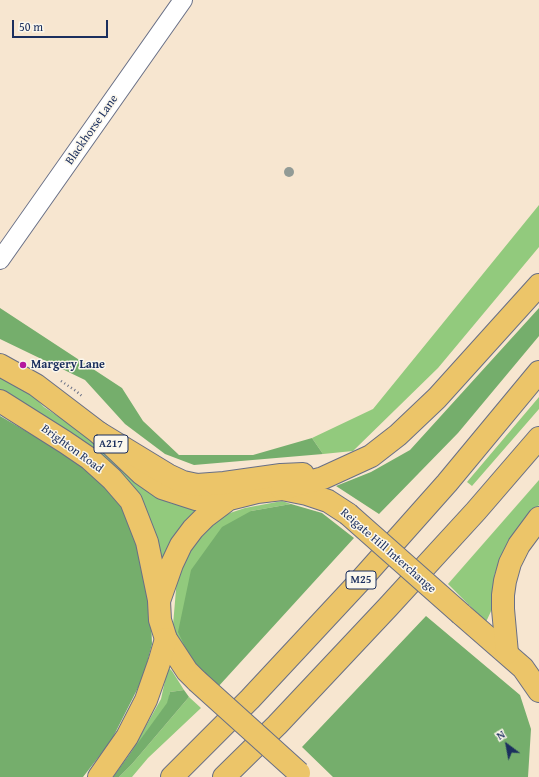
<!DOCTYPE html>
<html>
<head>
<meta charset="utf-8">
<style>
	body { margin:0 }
	#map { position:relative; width:539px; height:777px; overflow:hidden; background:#f7e6d0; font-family:"Gentium Book Plus",serif }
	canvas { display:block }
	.north { position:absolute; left:487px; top:725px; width:40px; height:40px; -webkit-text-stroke:3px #fbf7ec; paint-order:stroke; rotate:328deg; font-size:11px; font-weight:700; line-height:16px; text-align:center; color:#1b2f5e }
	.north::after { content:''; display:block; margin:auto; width:14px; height:18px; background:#1b2f5e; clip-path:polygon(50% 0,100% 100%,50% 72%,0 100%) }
	.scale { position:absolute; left:12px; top:20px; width:96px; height:18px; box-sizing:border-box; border:2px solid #1b2f5e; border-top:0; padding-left:5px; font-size:12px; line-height:14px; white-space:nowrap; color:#1b2f5e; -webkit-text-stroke:3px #fbf7ec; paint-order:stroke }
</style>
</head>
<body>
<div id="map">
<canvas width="539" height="777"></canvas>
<div class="north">N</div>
<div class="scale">50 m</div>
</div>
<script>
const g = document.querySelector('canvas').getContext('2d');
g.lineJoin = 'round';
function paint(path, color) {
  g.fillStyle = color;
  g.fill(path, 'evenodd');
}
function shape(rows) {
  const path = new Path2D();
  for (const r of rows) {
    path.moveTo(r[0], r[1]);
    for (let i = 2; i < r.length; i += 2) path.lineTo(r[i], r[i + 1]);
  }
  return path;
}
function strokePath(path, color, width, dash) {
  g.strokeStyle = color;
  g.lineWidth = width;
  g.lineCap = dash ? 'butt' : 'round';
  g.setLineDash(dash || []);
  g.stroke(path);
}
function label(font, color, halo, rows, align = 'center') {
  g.font = font + ' "Gentium Book Plus",serif';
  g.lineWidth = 3;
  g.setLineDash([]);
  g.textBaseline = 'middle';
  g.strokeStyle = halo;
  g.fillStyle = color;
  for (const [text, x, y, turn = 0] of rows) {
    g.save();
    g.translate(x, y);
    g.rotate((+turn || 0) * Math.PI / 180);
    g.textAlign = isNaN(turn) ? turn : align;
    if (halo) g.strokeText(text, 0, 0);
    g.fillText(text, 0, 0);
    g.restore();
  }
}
const green = shape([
	[539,205,539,247,438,368,353,451,323,454,312,438,373,409],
	[0,374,27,390,44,407,89,437,139,484,170,503,192,507,206,507,162,562,151,522,137,495,0,391],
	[539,397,539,409,472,486,467,482],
	[539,480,539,505,517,532,504,553,495,573,492,591,492,609,486,622,448,584],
	[282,501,291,504,251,511,194,666,184,654,173,625,177,578,195,539,218,517,245,508],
	[168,667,172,671,184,690,170,692,168,703,128,758,161,699],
	[189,697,201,708,148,758,132,777,119,777,132,764]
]);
const forest = shape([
	[0,308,122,388,143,421,179,455,253,455,312,438,323,454,194,465,165,454,125,424,85,380,0,339],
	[539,308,539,336,458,433,379,514,336,486,371,472,410,450],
	[0,416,86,466,112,491,128,515,141,549,150,595,152,644,143,678,111,741,83,777,0,777],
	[291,504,322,513,354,538,217,688,194,666,178,632,191,570,222,527,251,511],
	[426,616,520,695,531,729,528,777,333,777,302,747],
	[184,690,189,697,132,764,119,777,113,777,167,703,170,692]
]);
const path = shape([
	[61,381,76,391,83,397]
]);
const tertiary = shape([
	[0,260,183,0]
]);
const trunk = shape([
	[0,365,36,385,99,433,142,474,162,488,196,499,229,499],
	[0,401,65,442,90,459,112,479,131,501,147,542,159,600],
	[461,614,523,668,539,691],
	[197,681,187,671,166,639,160,620,159,601,172,564,181,545,193,529,205,517,229,499,257,492,282,489,307,494,328,501,348,514]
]);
const motorway = shape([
	[99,433,168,475,183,482,197,485,224,483,281,475,303,474],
	[282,489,323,478,371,456,398,435,437,398,539,285],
	[507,653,503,609,503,595,505,581,510,563,519,545,539,518],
	[99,777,127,737,146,700,159,663,166,639],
	[172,777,250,699,359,582,447,483,539,372],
	[224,777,277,725,388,607,476,511,539,438]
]);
const trunkBridge = shape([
	[348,514,461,614],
	[197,681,299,773]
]);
const trees = [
	[289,172]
];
const markers = [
	[23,365,4,"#b5179e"]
];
const shields = [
	[111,444,34],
	[361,580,30]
];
const shieldNames = [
	["A217",111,444],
	["M25",361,580]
];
const streetNames = [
	["Blackhorse Lane",92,130,-55],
	["Brighton Road",72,449,36],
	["Reigate Hill Interchange",388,551,41]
];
const poiNames = [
	["Margery Lane",31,365]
];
paint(green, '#92ca7d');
paint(forest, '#75ae6c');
strokePath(tertiary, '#686f86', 20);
strokePath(trunk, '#686f86', 24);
strokePath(motorway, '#686f86', 24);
strokePath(path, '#686f86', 2.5, [1, 3]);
strokePath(tertiary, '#fff', 18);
strokePath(trunk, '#ecc569', 22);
strokePath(motorway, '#ecc569', 22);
strokePath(trunkBridge, '#686f86', 24, []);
strokePath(trunkBridge, '#ecc569', 22);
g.fillStyle = '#929b96';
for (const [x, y] of trees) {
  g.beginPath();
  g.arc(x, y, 5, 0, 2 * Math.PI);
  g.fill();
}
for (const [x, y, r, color] of markers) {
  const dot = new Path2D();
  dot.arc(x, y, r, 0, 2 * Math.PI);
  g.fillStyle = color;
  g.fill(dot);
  strokePath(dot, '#fbf7ec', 1.5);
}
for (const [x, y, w] of shields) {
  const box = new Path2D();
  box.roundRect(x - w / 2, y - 9, w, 18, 3);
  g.fillStyle = '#fbf7ec';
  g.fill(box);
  strokePath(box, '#1b2f5e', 1);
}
label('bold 11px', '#1b2f5e', null, shieldNames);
label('12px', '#1b2f5e', '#fbf7ec', streetNames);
label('bold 12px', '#1b2f5e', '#fbf7ec', poiNames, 'left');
</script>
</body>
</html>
